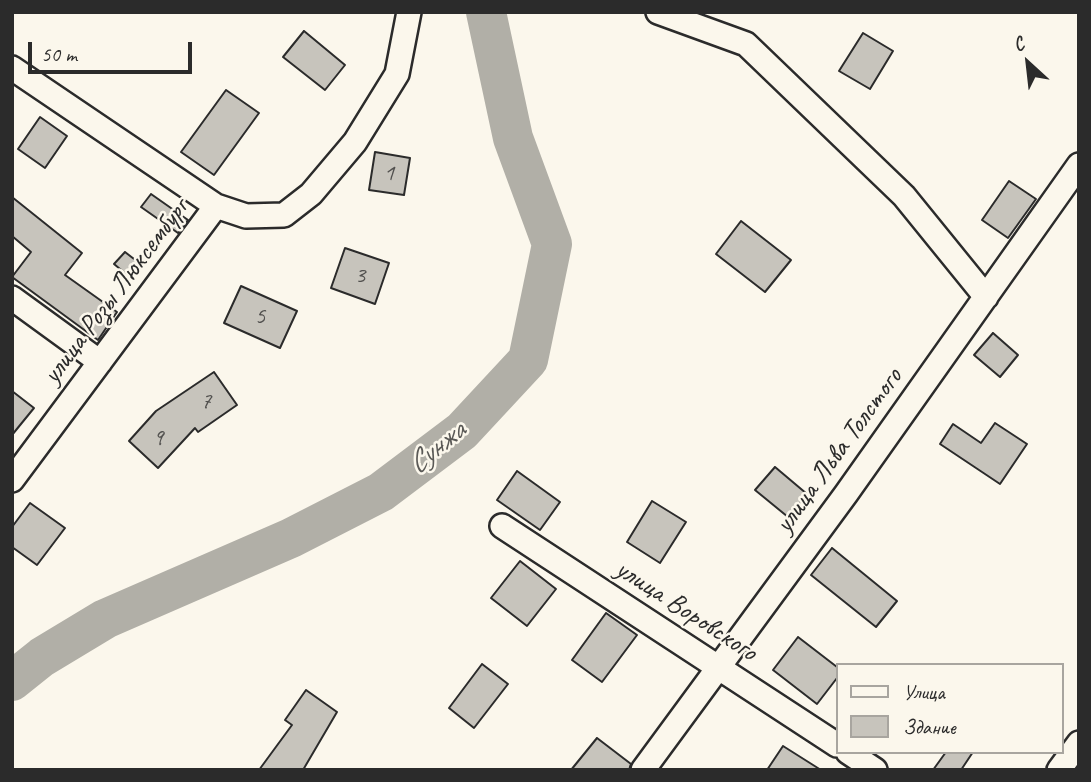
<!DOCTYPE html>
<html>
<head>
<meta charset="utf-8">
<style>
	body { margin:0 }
	#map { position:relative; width:1091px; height:782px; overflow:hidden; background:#fbf7ec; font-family:Caveat,sans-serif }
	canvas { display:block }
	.frame { position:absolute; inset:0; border:14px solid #2b2b2b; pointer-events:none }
	.legend { position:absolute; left:836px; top:663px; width:228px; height:91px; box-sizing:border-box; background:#fbf7ec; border:2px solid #a8a59f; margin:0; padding:9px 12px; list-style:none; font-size:21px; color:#2b2b2b }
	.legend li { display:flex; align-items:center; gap:14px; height:35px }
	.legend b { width:35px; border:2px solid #a8a59f }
	.north { position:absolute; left:993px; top:28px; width:70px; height:70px; -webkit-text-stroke:5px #fbf7ec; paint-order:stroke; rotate:333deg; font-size:19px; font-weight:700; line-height:28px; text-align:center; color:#2b2b2b }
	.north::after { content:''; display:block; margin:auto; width:24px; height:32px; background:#2b2b2b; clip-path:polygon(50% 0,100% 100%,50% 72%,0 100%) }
	.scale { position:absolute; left:28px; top:42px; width:164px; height:32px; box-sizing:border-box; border:4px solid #2b2b2b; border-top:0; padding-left:9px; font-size:21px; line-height:24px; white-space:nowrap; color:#2b2b2b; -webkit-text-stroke:5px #fbf7ec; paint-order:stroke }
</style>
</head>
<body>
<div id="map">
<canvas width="1091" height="782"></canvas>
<div class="frame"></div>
<ul class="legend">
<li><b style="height:9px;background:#fbf7ec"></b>Улица</li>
<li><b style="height:19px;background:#c7c4bc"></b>Здание</li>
</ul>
<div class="north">С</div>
<div class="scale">50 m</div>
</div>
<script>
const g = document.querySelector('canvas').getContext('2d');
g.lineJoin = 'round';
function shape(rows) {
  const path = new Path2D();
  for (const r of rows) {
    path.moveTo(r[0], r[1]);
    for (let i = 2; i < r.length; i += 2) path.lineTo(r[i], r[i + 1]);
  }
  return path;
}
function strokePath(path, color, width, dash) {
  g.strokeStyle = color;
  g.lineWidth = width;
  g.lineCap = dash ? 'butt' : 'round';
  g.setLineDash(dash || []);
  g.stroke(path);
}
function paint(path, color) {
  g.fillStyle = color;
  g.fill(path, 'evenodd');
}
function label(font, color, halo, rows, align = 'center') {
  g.font = font + ' Caveat,sans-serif';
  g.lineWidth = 5;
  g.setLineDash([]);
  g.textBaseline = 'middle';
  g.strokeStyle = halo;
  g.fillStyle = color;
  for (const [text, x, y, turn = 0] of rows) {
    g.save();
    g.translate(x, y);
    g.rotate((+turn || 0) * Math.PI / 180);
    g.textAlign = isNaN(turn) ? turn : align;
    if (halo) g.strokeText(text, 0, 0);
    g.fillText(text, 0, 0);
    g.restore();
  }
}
const river = shape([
	[12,681,42,657,105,619,291,538,381,492,462,431,528,360,552,244,513,138,486,12]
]);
const building = shape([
	[304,31,345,65,325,90,283,57,304,31],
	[863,33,893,51,870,89,839,71,863,33],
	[226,90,259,113,214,175,181,152,226,90],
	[40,117,67,136,45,168,18,149,40,117],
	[375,152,410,158,404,195,369,190,375,152],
	[1009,181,1036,199,1008,238,982,220,1009,181],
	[151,194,188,220,178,233,141,207,151,194],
	[12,197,82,253,65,275,117,312,98,340,12,277,31,252,12,236,12,197],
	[741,221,791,260,765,292,716,254,741,221],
	[345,248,389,263,375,304,331,288,345,248],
	[125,252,143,266,132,279,114,264,125,252],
	[241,286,297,311,280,348,224,323,241,286],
	[993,333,1018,355,1000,377,974,355,993,333],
	[214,372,237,405,198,432,195,428,158,468,129,441,156,411,214,372],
	[12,391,34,408,12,435,12,391],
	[995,423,1027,444,1000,484,940,444,953,424,981,443,995,423],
	[775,467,807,494,788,517,755,490,775,467],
	[517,471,560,502,540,530,497,500,517,471],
	[652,501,686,522,660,563,627,542,652,501],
	[30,503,65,528,37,565,12,547,12,527,30,503],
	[832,548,897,601,876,627,811,575,832,548],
	[520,561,556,589,527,626,491,598,520,561],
	[606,613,637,635,602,682,572,660,606,613],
	[798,637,837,667,837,678,817,704,773,670,798,637],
	[482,664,508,684,474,728,449,708,482,664],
	[306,690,337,712,303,770,259,770,292,725,285,720,306,690],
	[597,738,631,764,629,770,571,770,597,738],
	[783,746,821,770,767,770,783,746],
	[946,752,973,752,961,770,933,770,946,752]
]);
const minor = shape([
	[658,12,746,44,904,196,986,297],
	[12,68,216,206,246,216,284,215,311,194,355,142,397,74,409,12],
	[12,298,100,362],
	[12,480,216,206],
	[502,526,837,745],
	[848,752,875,770],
	[643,770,846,494,1079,165],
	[1059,770,1079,743]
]);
const numberNames = [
	["1",389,174],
	["3",360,276],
	["5",260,317],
	["7",206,402],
	["9",158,439]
];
const streetNames = [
	["улица Розы Люксембург",116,292,-53],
	["улица Льва Толстого",839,451,-54],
	["улица Воровского",686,611,33]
];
const waterNames = [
	["Сунжа",437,448,-39]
];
strokePath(river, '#b1afa7', 40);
paint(building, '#c7c4bc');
strokePath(building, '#2b2b2b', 2);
strokePath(minor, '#2b2b2b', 28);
strokePath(minor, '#fbf7ec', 23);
label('24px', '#52514f', null, numberNames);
label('28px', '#2b2b2b', '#fbf7ec', streetNames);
label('italic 30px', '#5a5956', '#fbf7ec', waterNames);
</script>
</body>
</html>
